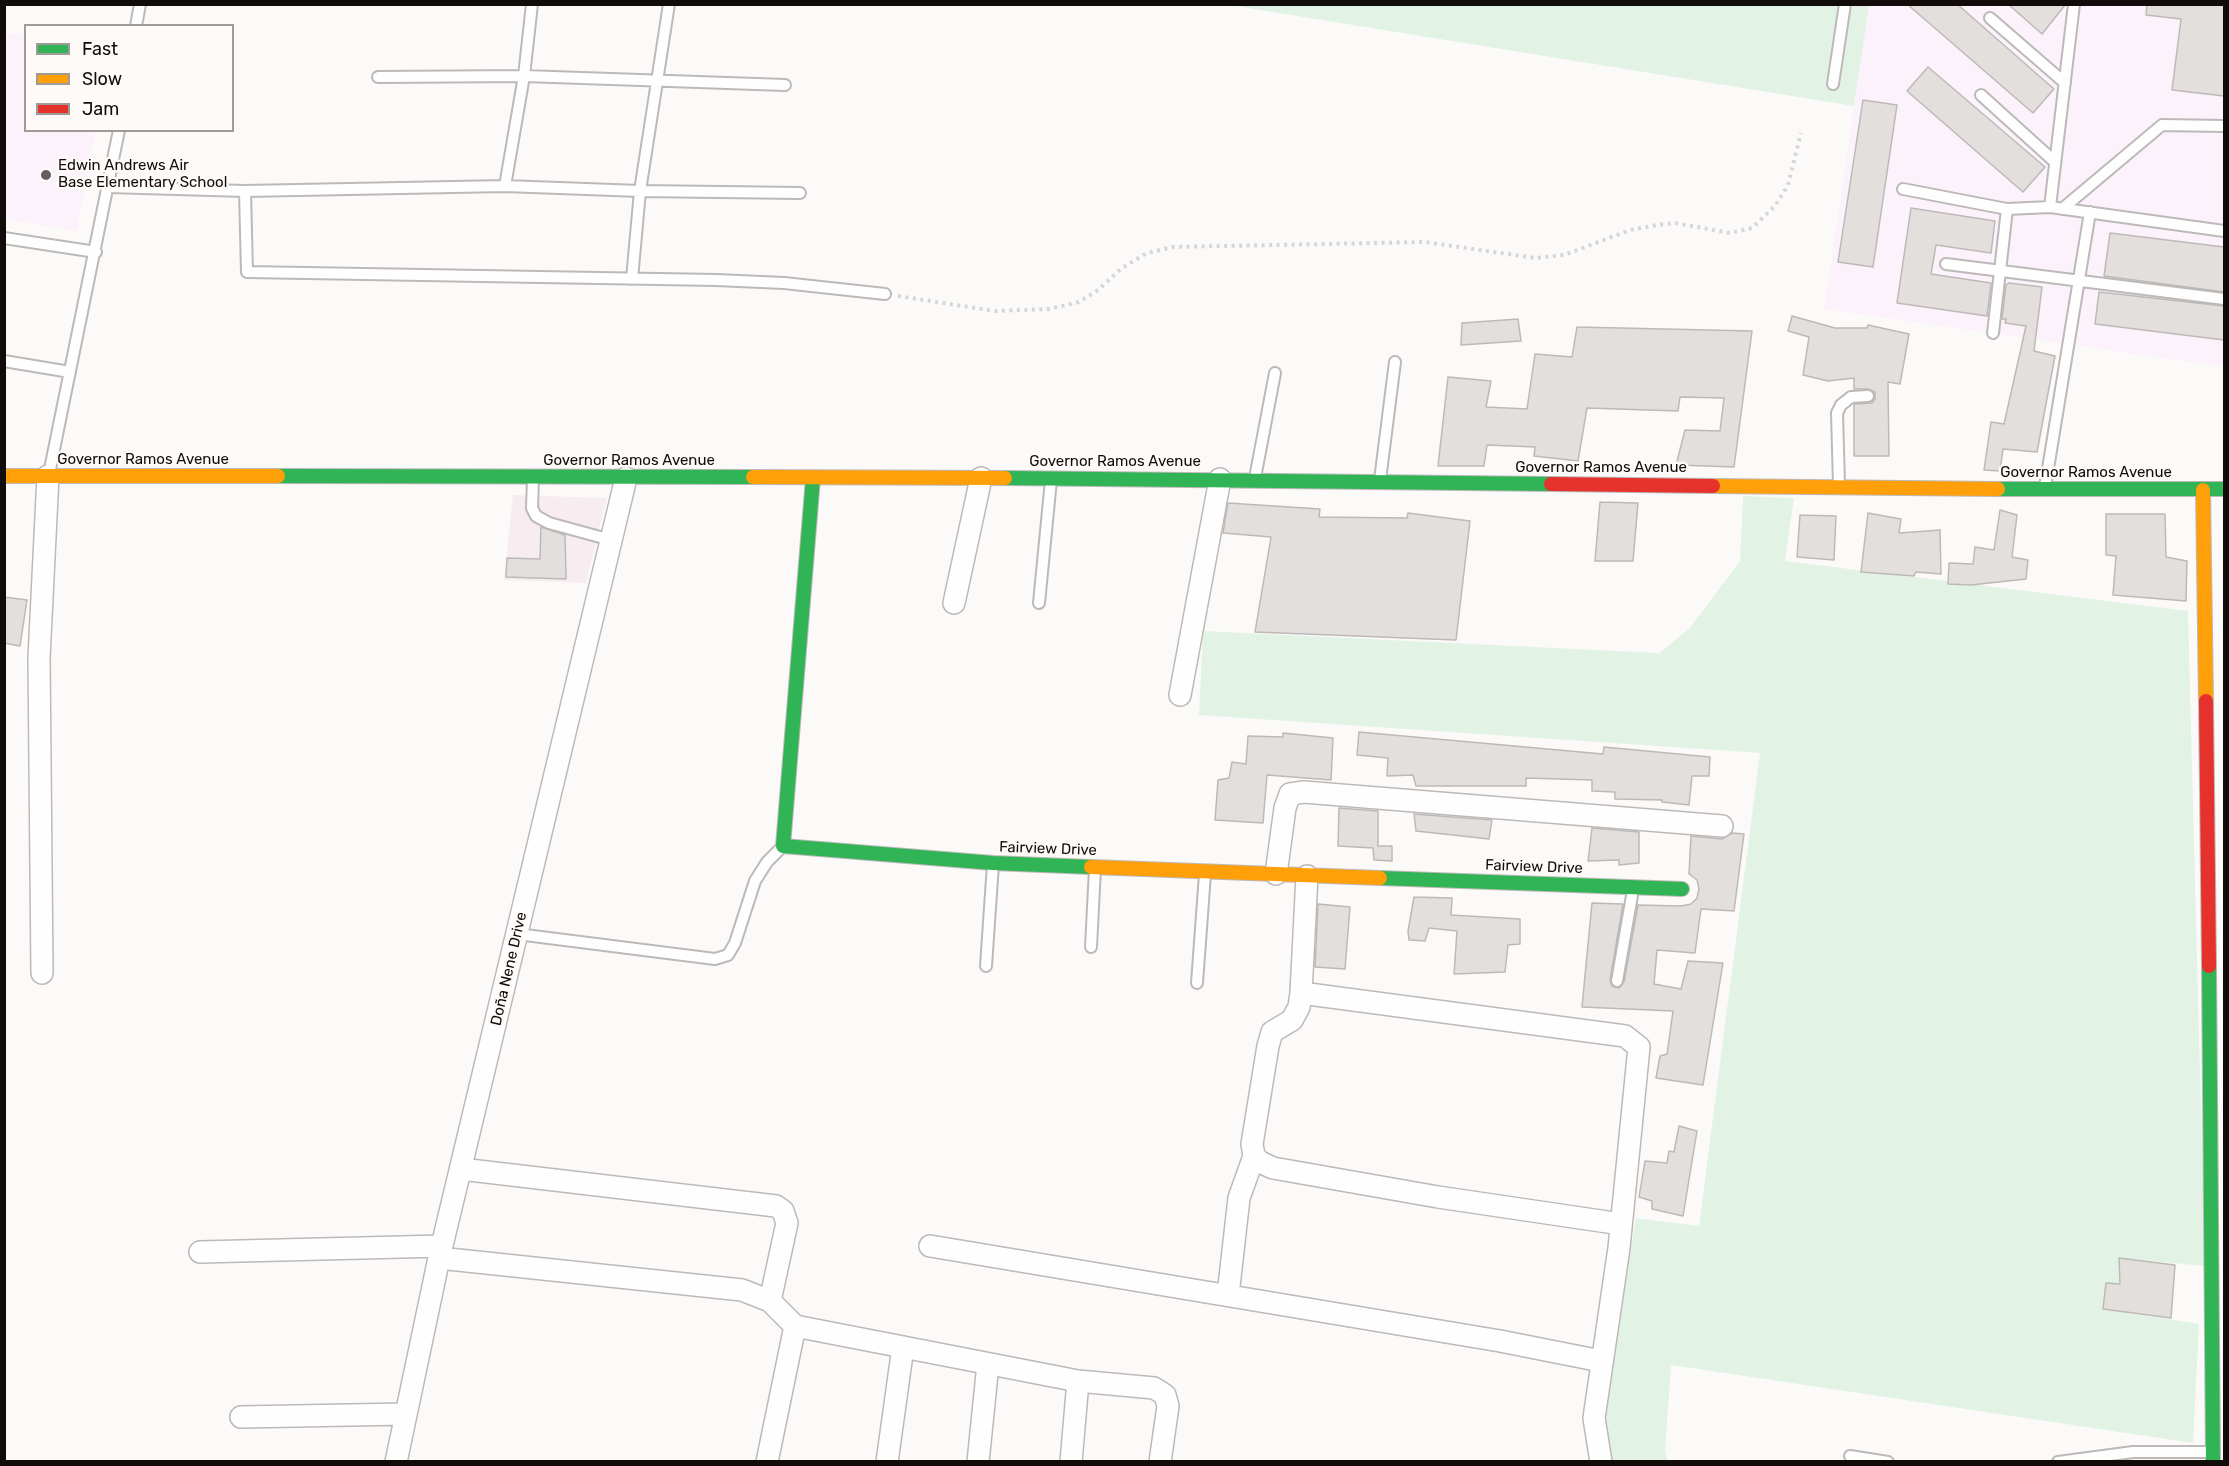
<!DOCTYPE html>
<html>
<head>
<meta charset="utf-8">
<style>
	body { margin:0 }
	#map { position:relative; width:2229px; height:1466px; overflow:hidden; background:#fcfaf9; font-family:Rubik,sans-serif }
	canvas { display:block }
	.frame { position:absolute; inset:0; border:6px solid #110c0a; pointer-events:none }
	.legend { position:absolute; left:24px; top:24px; width:210px; height:108px; box-sizing:border-box; background:#fdfaf8; border:2px solid #9f9b99; margin:0; padding:8px 10px; list-style:none; font-size:18px; color:#110c0a }
	.legend li { display:flex; align-items:center; gap:12px; height:30px }
	.legend b { width:30px; border:2px solid #9f9b99 }
</style>
</head>
<body>
<div id="map">
<canvas width="2229" height="1466"></canvas>
<div class="frame"></div>
<ul class="legend">
<li><b style="height:8px;background:#30b455"></b>Fast</li>
<li><b style="height:8px;background:#ff9f0a"></b>Slow</li>
<li><b style="height:8px;background:#e5322d"></b>Jam</li>
</ul>
</div>
<script>
const g = document.querySelector('canvas').getContext('2d');
g.lineJoin = 'round';
function paint(path, color) {
  g.fillStyle = color;
  g.fill(path, 'evenodd');
}
function shape(rows) {
  const path = new Path2D();
  for (const r of rows) {
    path.moveTo(r[0], r[1]);
    for (let i = 2; i < r.length; i += 2) path.lineTo(r[i], r[i + 1]);
  }
  return path;
}
function strokePath(path, color, width, dash) {
  g.strokeStyle = color;
  g.lineWidth = width;
  g.lineCap = dash ? 'butt' : 'round';
  g.setLineDash(dash || []);
  g.stroke(path);
}
function label(font, color, halo, rows, align = 'center') {
  g.font = font + ' Rubik,sans-serif';
  g.lineWidth = 5;
  g.setLineDash([]);
  g.textBaseline = 'middle';
  g.strokeStyle = halo;
  g.fillStyle = color;
  for (const [text, x, y, turn = 0] of rows) {
    g.save();
    g.translate(x, y);
    g.rotate((+turn || 0) * Math.PI / 180);
    g.textAlign = isNaN(turn) ? turn : align;
    if (halo) g.strokeText(text, 0, 0);
    g.fillText(text, 0, 0);
    g.restore();
  }
}
const commercial = shape([
	[513,495,607,498,586,583,504,580]
]);
const education = shape([
	[1869,5,1923,5,1917,13,2033,113,2054,89,1957,5,2008,5,2042,34,2063,10,2057,5,2182,5,2172,90,2224,96,2224,247,2110,233,2105,264,2224,279,2224,307,2099,292,2095,323,2224,340,2224,367,1824,309],
	[1929,67,2045,167,2024,191,1907,91],
	[1911,208,1995,221,1991,253,1936,245,1931,274,1988,282,1983,316,1897,303],
	[4,33,25,36,26,130,95,131,77,231,5,219]
]);
const green = shape([
	[1229,5,1869,5,1854,106],
	[1743,496,1794,498,1785,561,2188,611,2205,1266,2120,1258,2120,1284,2106,1283,2103,1309,2199,1324,2193,1443,1671,1365,1665,1452,1668,1461,1610,1461,1603,1422,1636,1218,1699,1226,1760,753,1199,715,1203,631,1659,653,1689,629,1740,561]
]);
const building = shape([
	[1907,4,1957,4,2054,89,2033,113,1907,4],
	[2008,4,2066,4,2042,34,2008,4],
	[2147,4,2224,4,2224,96,2172,90,2181,19,2146,15,2147,4],
	[1928,67,2045,167,2023,192,1907,91,1928,67],
	[1863,100,1897,105,1873,267,1838,262,1863,100],
	[1911,208,1995,221,1991,253,1936,245,1931,274,1991,283,1987,316,1897,303,1911,208],
	[2110,233,2224,247,2224,292,2104,276,2110,233],
	[2009,283,2042,287,2034,351,2055,356,2037,452,2003,449,2000,471,1984,470,1991,422,2004,424,2026,326,2005,323,2006,319,2002,319,2006,285,2009,283],
	[2099,292,2224,306,2224,340,2095,324,2099,292],
	[1792,316,1835,328,1867,328,1868,325,1909,334,1900,384,1888,382,1889,456,1854,456,1854,404,1872,403,1875,399,1875,392,1868,389,1854,389,1854,378,1828,381,1803,375,1809,337,1788,331,1792,316],
	[1518,319,1521,341,1461,345,1462,323,1518,319],
	[1577,327,1752,331,1734,467,1676,465,1685,430,1720,431,1724,398,1680,397,1678,411,1587,408,1578,461,1534,456,1535,447,1487,445,1484,466,1438,466,1448,377,1491,381,1486,407,1527,409,1535,354,1572,357,1577,327],
	[1600,502,1638,503,1633,561,1595,561,1600,502],
	[1228,503,1320,509,1319,517,1407,518,1408,513,1470,521,1456,640,1255,632,1271,537,1223,533,1228,503],
	[2000,510,2017,515,2012,557,2028,560,2026,579,1971,585,1948,584,1949,563,1973,564,1975,547,1994,550,2000,510],
	[1868,513,1901,519,1899,533,1940,530,1941,574,1916,572,1914,576,1861,572,1868,513],
	[2106,514,2165,514,2166,557,2187,561,2186,601,2113,595,2116,556,2106,555,2106,514],
	[1800,515,1836,516,1834,560,1797,557,1800,515],
	[541,527,565,535,566,579,506,577,507,558,540,559,541,527],
	[4,597,27,600,20,646,4,643,4,597],
	[1359,732,1603,754,1604,747,1710,757,1709,776,1692,776,1689,805,1662,802,1662,800,1615,799,1615,792,1592,791,1592,780,1526,778,1526,786,1416,786,1413,775,1387,776,1388,758,1357,755,1359,732],
	[1283,733,1333,738,1331,780,1267,775,1263,823,1215,820,1218,780,1229,778,1232,762,1246,764,1248,736,1283,737,1283,733],
	[1339,808,1378,811,1378,846,1392,846,1392,861,1374,860,1373,848,1338,846,1339,808],
	[1414,814,1492,820,1489,839,1416,831,1414,814],
	[1592,828,1639,832,1639,863,1619,865,1619,860,1588,861,1592,828],
	[1732,833,1744,834,1734,911,1701,909,1695,953,1657,950,1654,984,1681,989,1688,961,1723,963,1703,1085,1656,1078,1660,1056,1667,1054,1673,1011,1582,1007,1592,903,1623,904,1610,980,1612,986,1619,988,1624,982,1638,905,1681,906,1691,904,1697,898,1699,889,1697,880,1689,874,1691,836,1722,839,1732,833],
	[1414,897,1452,898,1451,915,1520,919,1520,944,1508,945,1505,972,1454,974,1457,931,1429,928,1425,941,1409,940,1408,931,1414,897],
	[1318,904,1350,907,1345,969,1315,967,1318,904],
	[1679,1126,1697,1131,1683,1216,1652,1209,1652,1201,1639,1197,1645,1161,1667,1163,1669,1151,1674,1152,1679,1126],
	[2119,1258,2175,1265,2171,1318,2103,1309,2106,1283,2120,1284,2119,1258]
]);
const path = shape([
	[898,296,995,311,1049,309,1079,302,1098,290,1122,268,1147,253,1173,247,1425,242,1535,258,1564,255,1630,230,1657,225,1675,223,1730,233,1752,228,1775,206,1788,185,1801,133]
]);
const lane = shape([
	[2074,4,2050,207,2224,231],
	[1990,18,2065,83],
	[136,26,140,4],
	[378,77,524,76,785,85],
	[1833,84,1845,4],
	[1981,95,2055,162],
	[505,186,524,76,532,4],
	[109,187,245,191,505,186,640,191,800,193],
	[1903,189,2007,209],
	[245,191,247,272,716,280,784,283,885,294],
	[2062,209,2162,125,2224,126],
	[4,238,96,252],
	[1946,264,2224,299],
	[632,279,640,191,669,4],
	[1993,333,2007,209,2050,207],
	[4,361,70,372],
	[49,474,119,130],
	[1255,478,1275,373],
	[533,479,532,508,536,516,549,523,611,540],
	[1380,480,1395,362],
	[1839,485,1837,413,1841,405,1851,397,1868,396],
	[2045,487,2090,212],
	[1039,603,1051,480],
	[517,934,715,959,728,955,735,943,755,881,767,862,782,847],
	[1091,947,1095,868],
	[986,966,993,864],
	[1617,981,1633,890],
	[1197,983,1205,874],
	[1850,1456,1888,1462],
	[2058,1462,2133,1452,2213,1452]
]);
const street = shape([
	[954,603,981,478],
	[1180,695,1220,479],
	[1276,874,1285,808,1290,794,1304,792,1722,826],
	[1307,876,1301,993,1625,1036,1639,1047,1619,1248,1594,1418,1601,1462],
	[42,973,39,658,48,476],
	[1301,993,1299,1007,1292,1020,1272,1032,1268,1046,1252,1144,1254,1156,1260,1162,1273,1168,1438,1197,1621,1224],
	[461,1169,776,1206,783,1211,787,1223,770,1301],
	[930,1246,1500,1341,1601,1361],
	[200,1252,442,1246],
	[439,1258,742,1290,770,1301,795,1326,1078,1381,1154,1388,1165,1395,1168,1406,1160,1462],
	[1228,1295,1239,1198,1254,1156],
	[241,1417,405,1414],
	[396,1462,439,1258,626,478],
	[767,1462,795,1326],
	[887,1462,903,1347],
	[978,1462,988,1364],
	[1071,1462,1078,1381]
]);
const fast = shape([
	[278,476,753,477],
	[813,478,783,846,993,863,1091,867],
	[1005,478,1551,484],
	[1998,489,2224,489],
	[1380,878,1682,889],
	[2209,966,2213,1462]
]);
const slow = shape([
	[4,476,278,476],
	[753,477,1005,478],
	[1713,486,1998,489],
	[2203,490,2206,701],
	[1091,867,1380,878]
]);
const jam = shape([
	[1551,484,1713,486],
	[2206,701,2209,966]
]);
const markers = [
	[46,175,6,"#635f5e"]
];
const poiNames = [
	["Edwin Andrews Air",58,166],
	["Base Elementary School",58,183]
];
const streetNames = [
	["Governor Ramos Avenue",143,460],
	["Governor Ramos Avenue",629,461],
	["Governor Ramos Avenue",1115,462],
	["Governor Ramos Avenue",1601,468],
	["Governor Ramos Avenue",2086,473],
	["Fairview Drive",1048,849,2],
	["Fairview Drive",1534,867,2],
	["Doña Nene Drive",509,969,-77]
];
paint(commercial, '#f7edf0');
paint(education, '#fbf2fc');
paint(green, '#e2f3e5');
paint(building, '#e3dfdd');
strokePath(building, '#bcb9b7', 1.5);
strokePath(lane, '#bdb9b8', 14);
strokePath(street, '#bdb9b8', 24);
strokePath(fast, '#bdb9b8', 16);
strokePath(slow, '#bdb9b8', 16);
strokePath(jam, '#bdb9b8', 16);
strokePath(path, '#d7d6d6', 4, [3, 4.5]);
strokePath(lane, '#fffefe', 10);
strokePath(street, '#fffefe', 21);
strokePath(fast, '#30b455', 14);
strokePath(slow, '#ff9f0a', 14);
strokePath(jam, '#e5322d', 14);
for (const [x, y, r, color] of markers) {
  const dot = new Path2D();
  dot.arc(x, y, r, 0, 2 * Math.PI);
  g.fillStyle = color;
  g.fill(dot);
  strokePath(dot, '#fdfaf8', 2);
}
label('15px', '#110c0a', '#fdfaf8', poiNames, 'left');
label('15px', '#110c0a', '#fdfaf8', streetNames);
</script>
</body>
</html>
